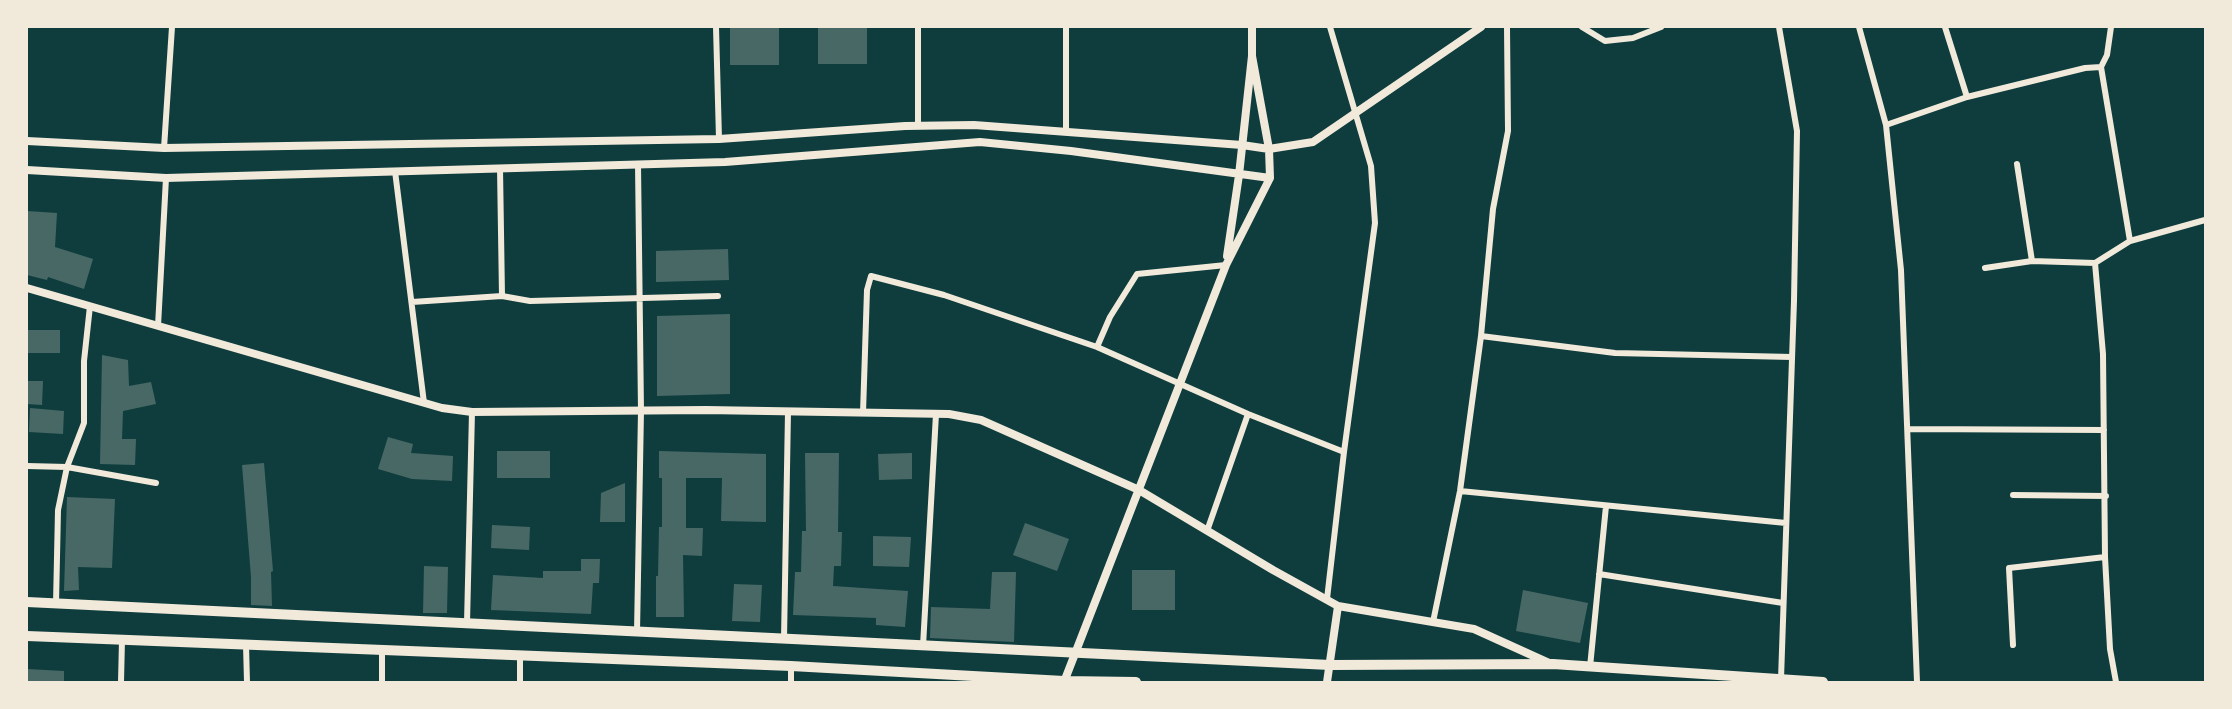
<!DOCTYPE html>
<html>
<head>
<meta charset="utf-8">
<style>
	body { margin:0 }
	#map { position:relative; width:2232px; height:709px; overflow:hidden; background:#0f3d3e; font-family:"IBM Plex Sans",sans-serif }
	canvas { display:block }
	.frame { position:absolute; inset:0; border:28px solid #f1e9da; pointer-events:none }
</style>
</head>
<body>
<div id="map">
<canvas width="2232" height="709"></canvas>
<div class="frame"></div>
</div>
<script>
const g = document.querySelector('canvas').getContext('2d');
g.lineJoin = 'round';
function paint(path, color) {
  g.fillStyle = color;
  g.fill(path, 'evenodd');
}
function shape(rows) {
  const path = new Path2D();
  for (const r of rows) {
    path.moveTo(r[0], r[1]);
    for (let i = 2; i < r.length; i += 2) path.lineTo(r[i], r[i + 1]);
  }
  return path;
}
function strokePath(path, color, width, dash) {
  g.strokeStyle = color;
  g.lineWidth = width;
  g.lineCap = dash ? 'butt' : 'round';
  g.setLineDash(dash || []);
  g.stroke(path);
}
const building = shape([
	[730,27,779,27,779,65,730,65],
	[818,27,867,27,867,64,818,64],
	[27,211,57,213,55,247,93,259,84,289,48,277,47,280,27,275],
	[728,249,729,280,656,282,656,251],
	[730,314,730,394,657,396,657,316],
	[28,330,60,330,60,353,28,353],
	[102,355,128,360,129,386,151,382,156,404,123,411,122,439,136,439,135,465,100,464],
	[27,381,43,381,42,405,27,404],
	[30,408,64,411,63,434,29,432],
	[388,437,413,444,411,453,453,456,452,481,412,479,378,469],
	[497,451,550,451,550,478,497,478],
	[659,451,766,454,766,522,721,521,722,478,686,478,686,528,703,528,702,556,683,555,684,617,656,617,656,576,658,576,659,527,662,527,662,478,659,478],
	[805,453,839,453,838,532,842,532,841,566,834,566,833,586,908,591,905,627,876,625,876,618,793,615,795,572,801,572,802,531,806,531],
	[912,453,912,479,879,480,878,454],
	[264,463,273,571,271,572,272,606,251,605,251,577,242,465],
	[625,483,625,522,600,522,601,493],
	[67,497,115,499,112,568,78,567,79,590,64,591],
	[1025,523,1069,539,1057,571,1013,555],
	[492,525,530,527,529,550,491,548],
	[873,536,911,537,909,567,873,566],
	[581,559,600,559,599,583,593,583,591,614,491,610,493,575,543,578,543,571,581,571],
	[424,566,448,567,447,613,423,613],
	[1132,570,1175,570,1175,610,1132,610],
	[992,572,1016,572,1014,642,930,638,931,607,990,609],
	[734,584,762,585,760,622,732,621],
	[1523,590,1588,603,1580,643,1516,631],
	[27,669,64,671,64,682,27,682]
]);
const minor = shape([
	[716,27,719,139],
	[1582,27,1605,41,1633,38,1661,27],
	[1779,27,1797,131,1794,301,1781,679],
	[1859,27,1886,125,1901,270,1917,682],
	[1945,27,1967,97],
	[2111,27,2107,55,2101,67,2130,241],
	[1886,125,1967,97,2085,68,2101,67],
	[918,126,918,27],
	[1066,131,1066,27],
	[164,148,172,27],
	[2017,164,2032,261],
	[500,168,502,296],
	[395,171,424,403],
	[2095,263,2103,354,2105,557,2110,649,2116,682],
	[1985,268,2032,261,2095,263,2130,241,2205,220],
	[412,302,502,296,530,301,718,296],
	[158,326,166,178],
	[1481,336,1615,353,1792,357],
	[1097,347,1110,317,1137,274,1226,265],
	[863,413,867,290,871,276,944,295,1097,347,1248,414,1344,452],
	[1908,429,2104,430],
	[27,466,67,467,156,483],
	[1460,491,1786,523],
	[2013,495,2106,496],
	[1207,531,1248,414],
	[1599,574,1783,603],
	[1327,599,1344,452,1375,223,1371,166,1330,27],
	[56,604,58,510,67,467,84,423,84,361,90,306],
	[1433,622,1460,491,1481,336,1493,209,1508,131,1507,27],
	[467,623,472,412],
	[637,632,641,411,638,164],
	[784,639,788,412],
	[246,645,247,682],
	[2013,645,2009,568,2105,557],
	[923,646,936,414],
	[791,666,791,682],
	[1590,667,1606,506],
	[121,682,122,640],
	[382,682,382,650],
	[520,682,520,655]
]);
const tertiary = shape([
	[27,141,164,148,719,139,905,126,974,125,1242,145,1269,149,1313,142,1481,27],
	[27,170,166,178,725,162,980,142,1071,151,1270,178],
	[1227,256,1239,175,1252,56,1252,27],
	[27,288,442,408,472,412,706,410,949,414,981,420,1139,490,1273,570,1338,606,1474,629,1549,663],
	[1064,682,1226,265,1270,178,1269,149,1252,56],
	[1327,682,1338,606]
]);
const primary = shape([
	[27,602,1330,665,1553,664,1823,682],
	[27,636,791,666,1064,681,1136,682]
]);
paint(building, '#486865');
strokePath(minor, '#f1e9da', 6);
strokePath(tertiary, '#f1e9da', 8);
strokePath(primary, '#f1e9da', 10);
</script>
</body>
</html>
